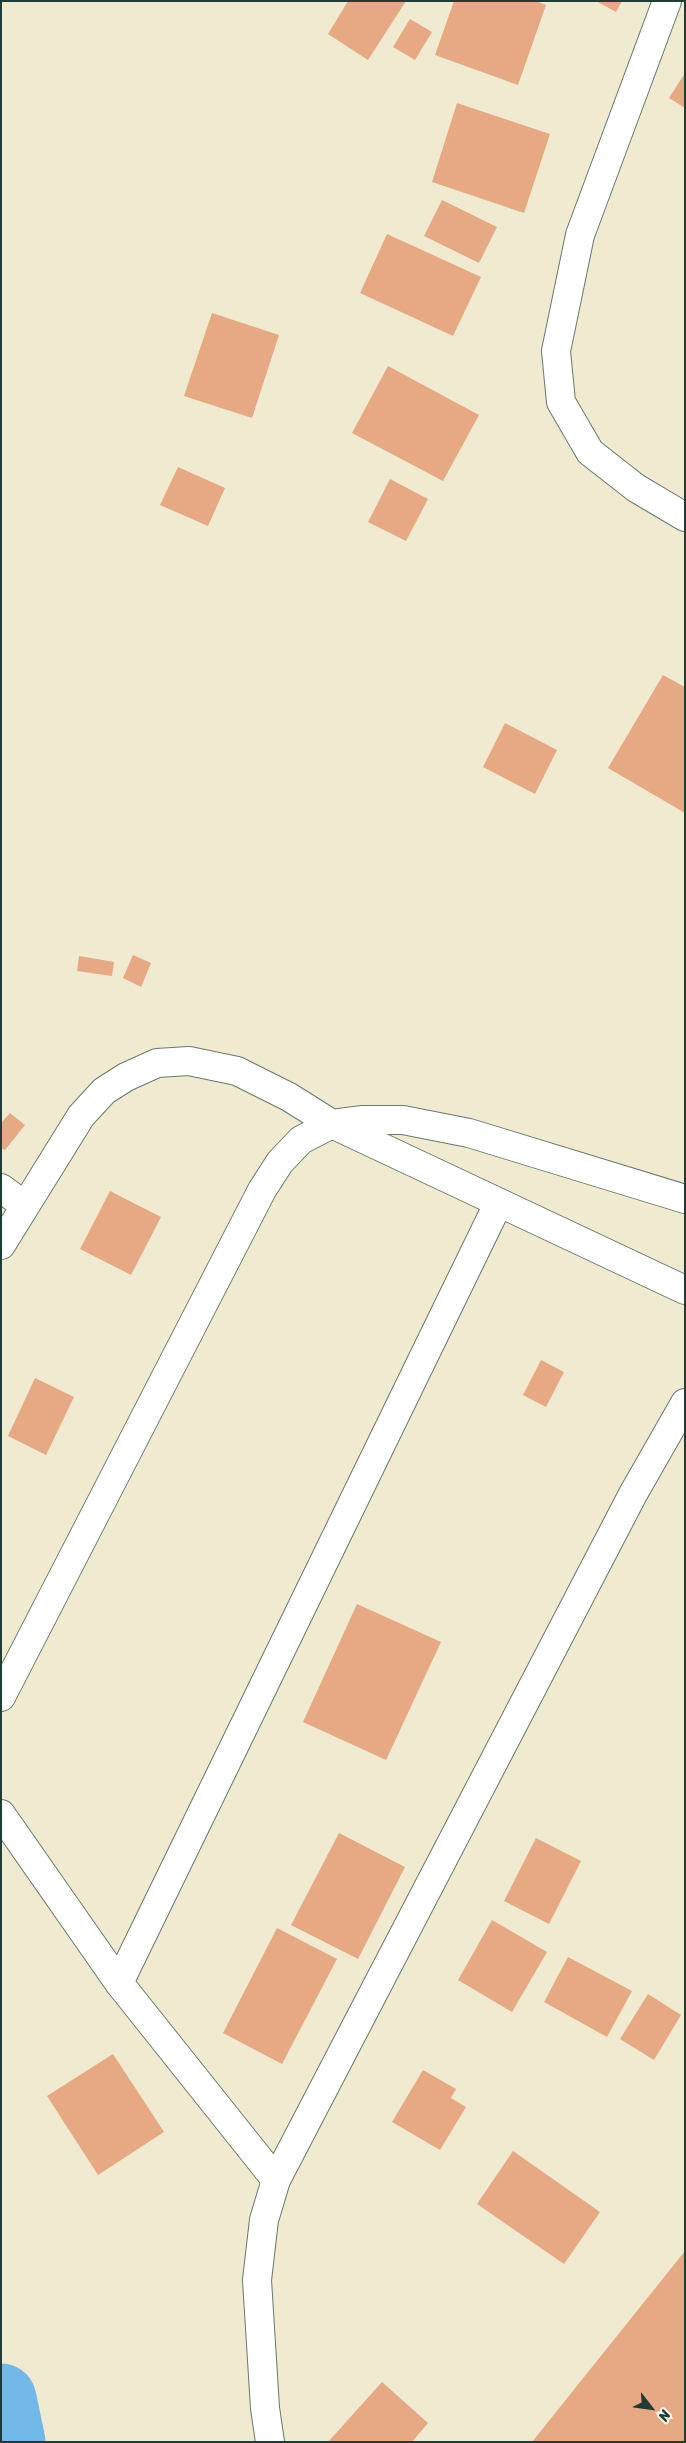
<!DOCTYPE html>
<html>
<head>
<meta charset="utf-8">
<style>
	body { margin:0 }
	#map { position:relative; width:686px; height:2443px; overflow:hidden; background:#f0ead0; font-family:Sriracha,sans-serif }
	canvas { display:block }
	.frame { position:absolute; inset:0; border:2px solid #1f3d34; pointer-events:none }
	.north { position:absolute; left:626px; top:2383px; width:50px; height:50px; -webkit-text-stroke:4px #fbf7ec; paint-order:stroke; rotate:120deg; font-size:14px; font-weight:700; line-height:20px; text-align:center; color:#1f3d34 }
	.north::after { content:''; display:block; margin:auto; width:18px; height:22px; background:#1f3d34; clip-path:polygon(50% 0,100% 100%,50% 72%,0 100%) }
</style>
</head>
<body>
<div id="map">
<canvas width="686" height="2443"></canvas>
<div class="frame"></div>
<div class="north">N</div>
</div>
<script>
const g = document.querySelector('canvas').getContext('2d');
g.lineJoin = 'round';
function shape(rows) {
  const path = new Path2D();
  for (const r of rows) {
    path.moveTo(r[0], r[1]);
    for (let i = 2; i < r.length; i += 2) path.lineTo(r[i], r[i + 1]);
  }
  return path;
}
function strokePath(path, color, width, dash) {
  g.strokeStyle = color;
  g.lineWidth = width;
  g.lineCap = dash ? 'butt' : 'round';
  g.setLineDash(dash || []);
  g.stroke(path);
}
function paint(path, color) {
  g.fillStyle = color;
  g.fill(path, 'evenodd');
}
const river = shape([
	[1,2399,10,2442]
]);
const building = shape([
	[348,1,406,1,368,60,328,34],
	[454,1,536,1,546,5,518,85,435,55],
	[596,1,622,1,616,12],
	[410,19,432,32,415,60,393,47],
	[685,73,685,108,669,98],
	[457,103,550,134,524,213,432,182],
	[442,200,497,227,479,263,424,236],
	[387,234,481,277,453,336,360,293],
	[212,313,279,335,252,418,184,396],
	[388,366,479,415,443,481,352,433],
	[178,467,225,488,208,526,160,505],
	[390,479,428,499,406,541,368,522],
	[663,675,685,687,685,813,608,768],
	[505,723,557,750,535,794,483,767],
	[133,955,151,963,141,987,123,978],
	[79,956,114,962,112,976,77,971],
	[10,1113,25,1125,5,1150,1,1148,1,1123],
	[110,1191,161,1217,131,1275,80,1249],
	[541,1360,564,1372,546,1407,523,1395],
	[35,1378,74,1397,46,1455,8,1436],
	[357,1604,441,1642,386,1760,303,1722],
	[339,1833,405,1867,358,1959,291,1925],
	[536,1838,581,1861,549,1924,504,1901],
	[492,1920,547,1952,512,2012,458,1980],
	[277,1928,337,1959,282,2064,223,2033],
	[568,1957,632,1991,607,2037,544,2002],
	[648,1994,681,2015,654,2060,620,2039],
	[113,2054,164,2132,98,2175,47,2096],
	[423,2070,456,2089,451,2098,466,2107,440,2150,392,2122],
	[513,2151,600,2212,564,2264,477,2204],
	[685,2251,685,2442,532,2442],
	[382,2382,428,2423,412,2442,328,2442]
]);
const minor = shape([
	[667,1,580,235,556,351,561,402,590,452,636,488,685,517],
	[1,1188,24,1205],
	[1,1245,81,1116,104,1091,126,1077,157,1063,189,1061,237,1071,289,1097,332,1124,685,1290],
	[1,1697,262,1190,280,1162,301,1140,332,1124,363,1120,403,1120,469,1133,685,1199],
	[1,1814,119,1983,276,2180],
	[119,1983,498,1204],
	[270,2442,265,2408,257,2280,264,2220,276,2180,633,1494,685,1403]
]);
strokePath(river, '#72b8e8', 71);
paint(building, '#e7a984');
strokePath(minor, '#687a6b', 30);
strokePath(minor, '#fff', 28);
</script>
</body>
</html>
